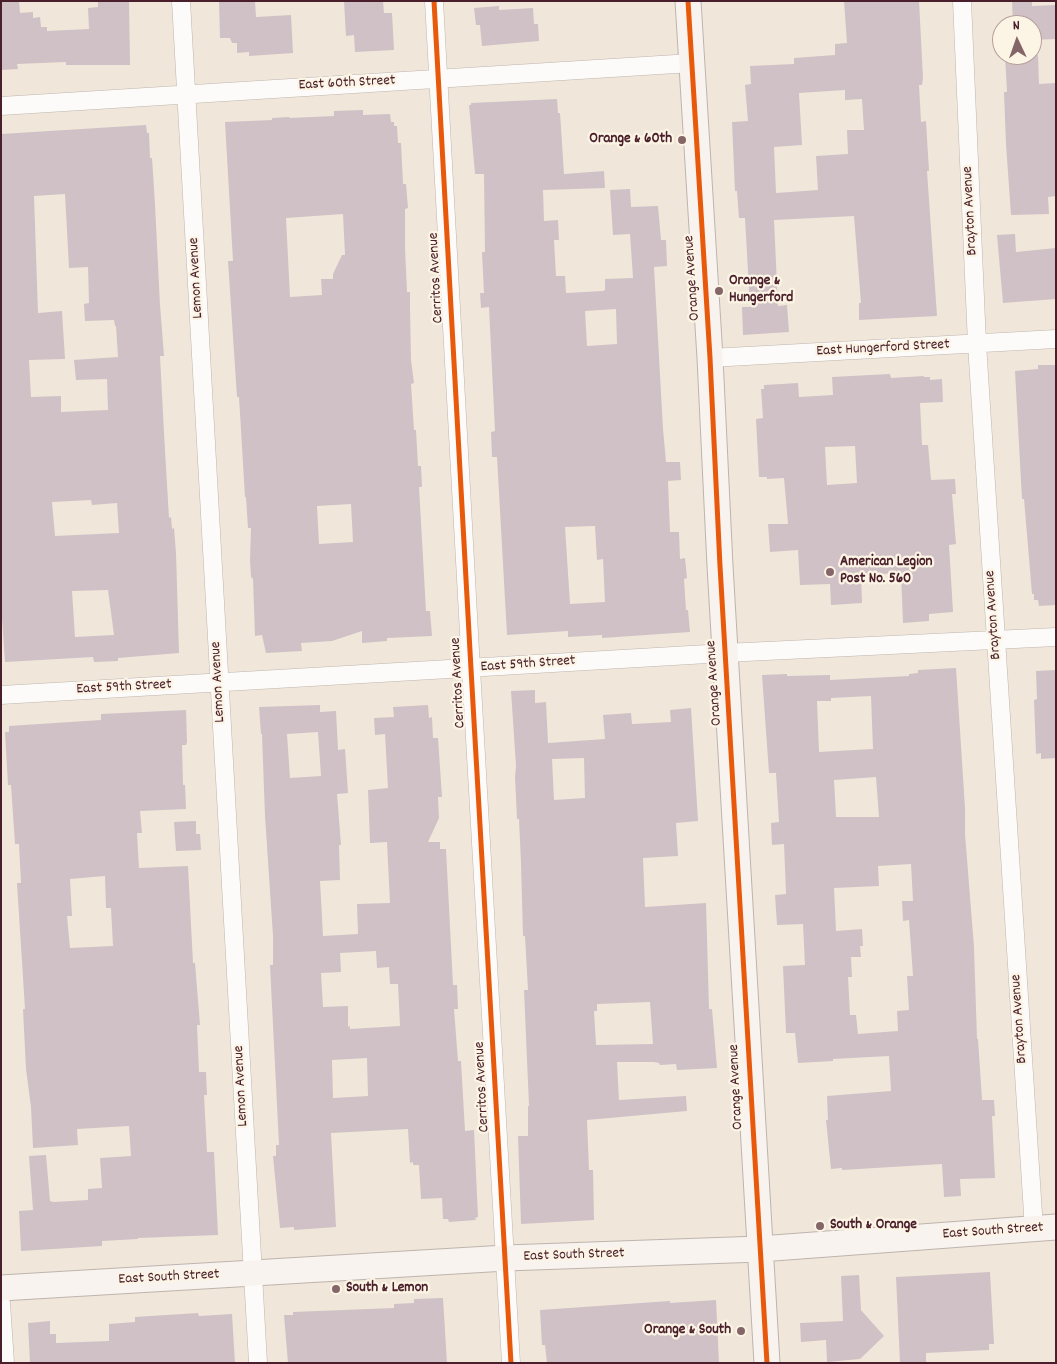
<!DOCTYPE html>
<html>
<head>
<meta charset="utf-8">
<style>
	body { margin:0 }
	#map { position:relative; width:1057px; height:1364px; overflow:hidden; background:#f0e7da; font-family:Dekko,sans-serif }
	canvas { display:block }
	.frame { position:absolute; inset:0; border:2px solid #4a1f2b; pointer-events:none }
	.north { position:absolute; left:992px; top:15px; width:50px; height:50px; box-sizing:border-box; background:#fcf5e5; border:1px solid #b59f9b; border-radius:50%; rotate:357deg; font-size:14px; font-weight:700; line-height:20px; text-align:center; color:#4a1f2b }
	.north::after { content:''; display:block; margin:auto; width:18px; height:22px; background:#846568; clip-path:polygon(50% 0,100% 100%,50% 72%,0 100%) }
</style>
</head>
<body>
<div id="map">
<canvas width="1057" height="1364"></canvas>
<div class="frame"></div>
<div class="north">N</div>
</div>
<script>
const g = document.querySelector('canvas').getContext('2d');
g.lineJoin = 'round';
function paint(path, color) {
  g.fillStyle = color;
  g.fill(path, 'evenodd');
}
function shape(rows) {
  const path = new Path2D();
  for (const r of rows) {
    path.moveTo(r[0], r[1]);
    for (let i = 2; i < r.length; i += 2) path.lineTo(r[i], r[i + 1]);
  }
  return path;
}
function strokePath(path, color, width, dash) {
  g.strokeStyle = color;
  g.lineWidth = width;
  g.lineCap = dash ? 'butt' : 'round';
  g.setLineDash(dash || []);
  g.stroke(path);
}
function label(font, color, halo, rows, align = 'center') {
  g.font = font + ' Dekko,sans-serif';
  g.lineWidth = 4.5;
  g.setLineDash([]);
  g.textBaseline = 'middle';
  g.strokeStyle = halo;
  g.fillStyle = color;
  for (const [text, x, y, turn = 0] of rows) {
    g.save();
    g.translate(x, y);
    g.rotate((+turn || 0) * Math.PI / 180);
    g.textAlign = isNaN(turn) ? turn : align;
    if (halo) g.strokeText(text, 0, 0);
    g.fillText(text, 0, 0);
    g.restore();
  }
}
const building = shape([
	[1,1,19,1,20,13,33,12,33,18,40,17,41,27,47,27,47,31,89,29,88,8,98,7,98,1,129,1,130,65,66,65,66,62,17,64,18,69,1,70],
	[219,1,255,1,256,17,291,15,293,53,249,56,249,52,237,53,237,43,232,43,230,38,220,38],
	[344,1,383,1,384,13,392,13,394,50,355,52,354,35,346,36],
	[844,1,919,1,923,78,922,85,919,85,921,122,926,121,929,171,927,171,937,316,859,320,859,303,861,303,854,216,774,220,778,306,787,305,789,332,743,335,742,307,750,307,745,218,739,218,737,191,735,191,732,122,748,121,745,85,751,84,750,66,794,64,794,58,835,55,835,44,847,43],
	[845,90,845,100,862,99,864,130,847,130,848,154,816,156,818,190,776,193,774,147,802,145,799,93],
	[1012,1,1032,1,1032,6,1056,5,1056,39,1032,40,1032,25,1013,25],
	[499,6,499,10,533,8,534,24,538,24,539,41,482,46,480,25,476,25,474,8],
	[1005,55,1038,55,1039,84,1056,83,1056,196,1048,197,1049,214,1011,215,1006,144,1004,92,1007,92],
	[557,99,558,113,560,113,564,174,604,171,605,188,543,190,544,221,558,220,559,240,554,240,556,276,565,276,566,293,603,291,605,290,605,279,633,278,630,234,613,235,610,190,630,189,631,207,658,206,661,240,666,240,667,266,654,267,663,429,666,462,680,462,681,480,668,481,670,532,679,532,680,559,685,558,687,578,684,579,686,610,688,610,690,632,602,638,602,635,568,637,568,631,507,635,497,457,492,457,491,432,495,431,489,307,481,308,480,293,484,293,482,252,485,252,484,174,475,174,469,105,471,105,471,103],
	[616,309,617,344,587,346,585,311],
	[595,526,597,560,603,559,605,602,570,604,565,527],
	[363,110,363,115,390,114,391,122,394,122,394,126,397,126,398,143,401,143,403,184,406,184,408,208,405,209,405,247,407,292,410,292,410,309,411,360,414,383,411,384,414,430,416,430,418,466,421,466,422,487,419,487,426,611,430,611,432,636,387,638,387,641,362,643,362,631,332,641,301,643,302,651,266,653,262,635,255,636,253,579,251,577,250,560,251,528,248,528,246,497,245,497,239,397,237,397,228,261,233,261,225,122,272,120,272,118,289,117,290,118,334,116,334,111],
	[343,214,345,255,342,255,333,274,333,279,321,279,322,295,290,297,286,218],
	[351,504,353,542,319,544,317,506],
	[146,125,147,133,149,133,150,158,152,158,155,204,160,305,164,356,160,356,164,433,169,518,171,517,172,529,174,528,176,553,179,653,118,658,118,661,94,662,93,657,5,662,1,602,1,134],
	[65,194,69,268,88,267,89,303,84,304,85,321,114,320,115,326,116,326,118,357,74,360,76,380,107,379,108,410,61,412,61,396,31,397,29,360,65,359,62,311,38,313,34,196],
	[91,500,92,505,117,503,119,533,55,536,52,502],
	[108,590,114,635,75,637,72,591],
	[1015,234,1016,252,1056,248,1056,299,1003,303,997,235],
	[1038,365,1056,365,1056,605,1039,606,1038,600,1034,600,1034,594,1032,594,1024,499,1022,499,1015,371,1038,369],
	[890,374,891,378,924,376,924,377,930,377,930,380,942,379,943,402,920,403,922,445,928,445,931,480,955,479,956,494,952,494,956,544,949,545,953,612,929,614,929,621,903,623,901,573,861,575,862,603,831,605,830,584,800,585,798,550,770,552,768,524,788,524,784,478,767,479,767,477,759,477,756,419,763,418,761,389,764,389,764,385,798,383,799,397,833,395,832,377],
	[855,446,857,483,827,485,825,447],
	[956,668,965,808,965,834,974,947,977,1039,978,1039,982,1100,994,1100,995,1116,992,1116,995,1178,960,1179,961,1196,944,1197,942,1164,842,1170,842,1168,831,1169,826,1120,828,1120,827,1096,891,1091,889,1056,833,1059,833,1061,798,1063,795,1033,786,1033,783,966,805,965,803,924,777,925,775,895,786,894,784,844,772,845,771,823,779,822,776,773,769,773,762,675,787,674,787,676,830,675,830,680,909,676,909,674,918,673,918,670],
	[871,696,873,749,819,752,817,701,831,701,831,698],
	[876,777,879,817,836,817,834,780],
	[911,864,913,901,902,901,903,921,909,920,913,976,907,976,909,1010,897,1011,898,1031,858,1034,856,1015,850,1015,848,977,852,977,851,957,861,957,860,946,863,946,862,929,836,931,834,888,879,886,878,866],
	[1056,670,1056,758,1041,759,1041,753,1036,754,1034,700,1037,699,1036,671],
	[535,690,535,703,546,702,548,743,605,739,603,715,631,713,632,724,671,722,670,710,691,708,698,821,676,823,678,856,643,858,645,907,706,903,709,1009,712,1009,717,1068,677,1070,676,1064,660,1065,659,1063,654,1062,617,1062,619,1100,686,1096,687,1111,587,1120,589,1170,593,1170,594,1220,521,1224,518,1136,528,1136,528,1106,529,1106,524,990,528,990,525,936,523,936,521,863,519,819,517,819,515,777,516,766,511,691],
	[584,758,585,798,554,800,552,759],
	[650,1002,653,1044,596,1045,594,1011,597,1011,597,1004],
	[320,705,320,712,336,711,338,750,345,749,348,793,337,794,341,845,339,845,340,880,320,881,323,936,358,934,357,904,390,903,387,842,370,843,368,790,388,788,385,734,375,735,374,718,394,717,393,707,428,705,429,718,432,717,433,738,438,738,442,797,438,797,439,818,428,842,440,842,440,849,446,849,453,985,457,985,458,1009,454,1009,458,1061,461,1061,465,1131,474,1130,478,1217,475,1218,476,1220,449,1222,448,1219,443,1219,442,1198,421,1199,419,1165,413,1165,413,1162,410,1163,408,1129,331,1133,336,1227,294,1230,294,1227,280,1228,273,1156,276,1156,276,1145,279,1145,270,965,273,965,273,936,265,816,262,734,261,734,259,707],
	[318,732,321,776,290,778,287,734],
	[376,951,377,968,389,967,390,984,398,984,400,1026,350,1029,350,1026,348,1027,348,1006,323,1007,321,973,341,972,340,953],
	[367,1058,368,1096,333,1098,332,1060],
	[186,710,187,742,186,745,182,745,183,785,185,785,186,809,140,811,142,833,137,833,139,868,188,866,193,963,195,963,200,1025,197,1025,199,1072,206,1072,207,1095,204,1095,207,1152,214,1152,218,1235,138,1238,138,1239,102,1241,102,1246,21,1251,19,1211,33,1210,29,1156,46,1155,50,1201,54,1202,88,1200,88,1189,102,1188,100,1158,131,1156,129,1126,77,1129,78,1145,33,1148,31,1107,26,1069,23,1009,25,1009,17,883,21,883,19,844,15,844,11,785,8,785,5,732,9,732,9,726,101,720,101,714],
	[105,876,106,908,111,908,113,946,70,948,67,916,72,916,70,879],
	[196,821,196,834,200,834,201,850,176,851,174,822],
	[990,1272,994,1344,989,1344,989,1350,926,1353,926,1363,900,1363,896,1277],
	[859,1275,861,1310,884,1336,860,1359,827,1362,826,1340,801,1342,800,1323,843,1321,841,1276],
	[443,1298,447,1363,288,1363,284,1315,293,1315,293,1312,394,1308,394,1304,414,1303,414,1299],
	[716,1300,719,1363,547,1363,545,1345,542,1345,540,1310,670,1301,670,1303],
	[198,1313,199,1316,232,1314,235,1363,30,1363,28,1323,50,1321,50,1334,56,1334,56,1343,109,1341,109,1324,135,1322,135,1317]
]);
const street = shape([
	[181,1,258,1363],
	[434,1,471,669,511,1363],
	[962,1,977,344,1034,1229],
	[1,106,692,63],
	[710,358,1056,339],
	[1,695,725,653,1056,637],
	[1,1303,5,1363]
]);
const secondary = shape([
	[688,1,710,358,720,566,767,1363],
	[1,1288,506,1258,760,1249,1056,1227]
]);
const cycleway = shape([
	[434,1,471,669,511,1363],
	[688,1,710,358,720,566,767,1363]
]);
const markers = [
	[682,140,5,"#846568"],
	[719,291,5,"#846568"],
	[830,572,5,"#846568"],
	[820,1226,5,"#846568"],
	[336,1289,5,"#846568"],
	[741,1331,5,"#846568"]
];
const streetNames = [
	["East 60th Street",347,84,-3],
	["Brayton Avenue",971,211,-93],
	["Lemon Avenue",197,278,-93],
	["Cerritos Avenue",437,278,-93],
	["Orange Avenue",693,278,-94],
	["East Hungerford Street",883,349,-3],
	["Brayton Avenue",994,615,-94],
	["East 59th Street",528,665,-4],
	["Lemon Avenue",219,682,-93],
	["Cerritos Avenue",459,683,-93],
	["Orange Avenue",715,683,-94],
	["East 59th Street",124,688,-3],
	["Brayton Avenue",1020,1019,-94],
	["Lemon Avenue",242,1086,-93],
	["Cerritos Avenue",483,1087,-93],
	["Orange Avenue",737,1087,-93],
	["East South Street",993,1232,-4],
	["East South Street",574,1256,-2],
	["East South Street",169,1278,-3]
];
const poiNames = [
	["Orange & 60th",672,140,"right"],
	["Orange &",729,282],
	["Hungerford",729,299],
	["American Legion",840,563],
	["Post No. 560",840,580],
	["South & Orange",830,1226],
	["South & Lemon",346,1289],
	["Orange & South",731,1331,"right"]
];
paint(building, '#d0c1c6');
strokePath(street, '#beb4ad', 19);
strokePath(secondary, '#beb4ad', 27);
strokePath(street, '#fdfbf9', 18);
strokePath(secondary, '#f8f3ef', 25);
strokePath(cycleway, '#e8590c', 5);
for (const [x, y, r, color] of markers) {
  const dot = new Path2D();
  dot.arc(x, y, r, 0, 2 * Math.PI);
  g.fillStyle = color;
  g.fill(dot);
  strokePath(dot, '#fcf5e5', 2);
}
label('15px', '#4a1f2b', '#fcf5e5', streetNames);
label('bold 15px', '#4a1f2b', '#fcf5e5', poiNames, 'left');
</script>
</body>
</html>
